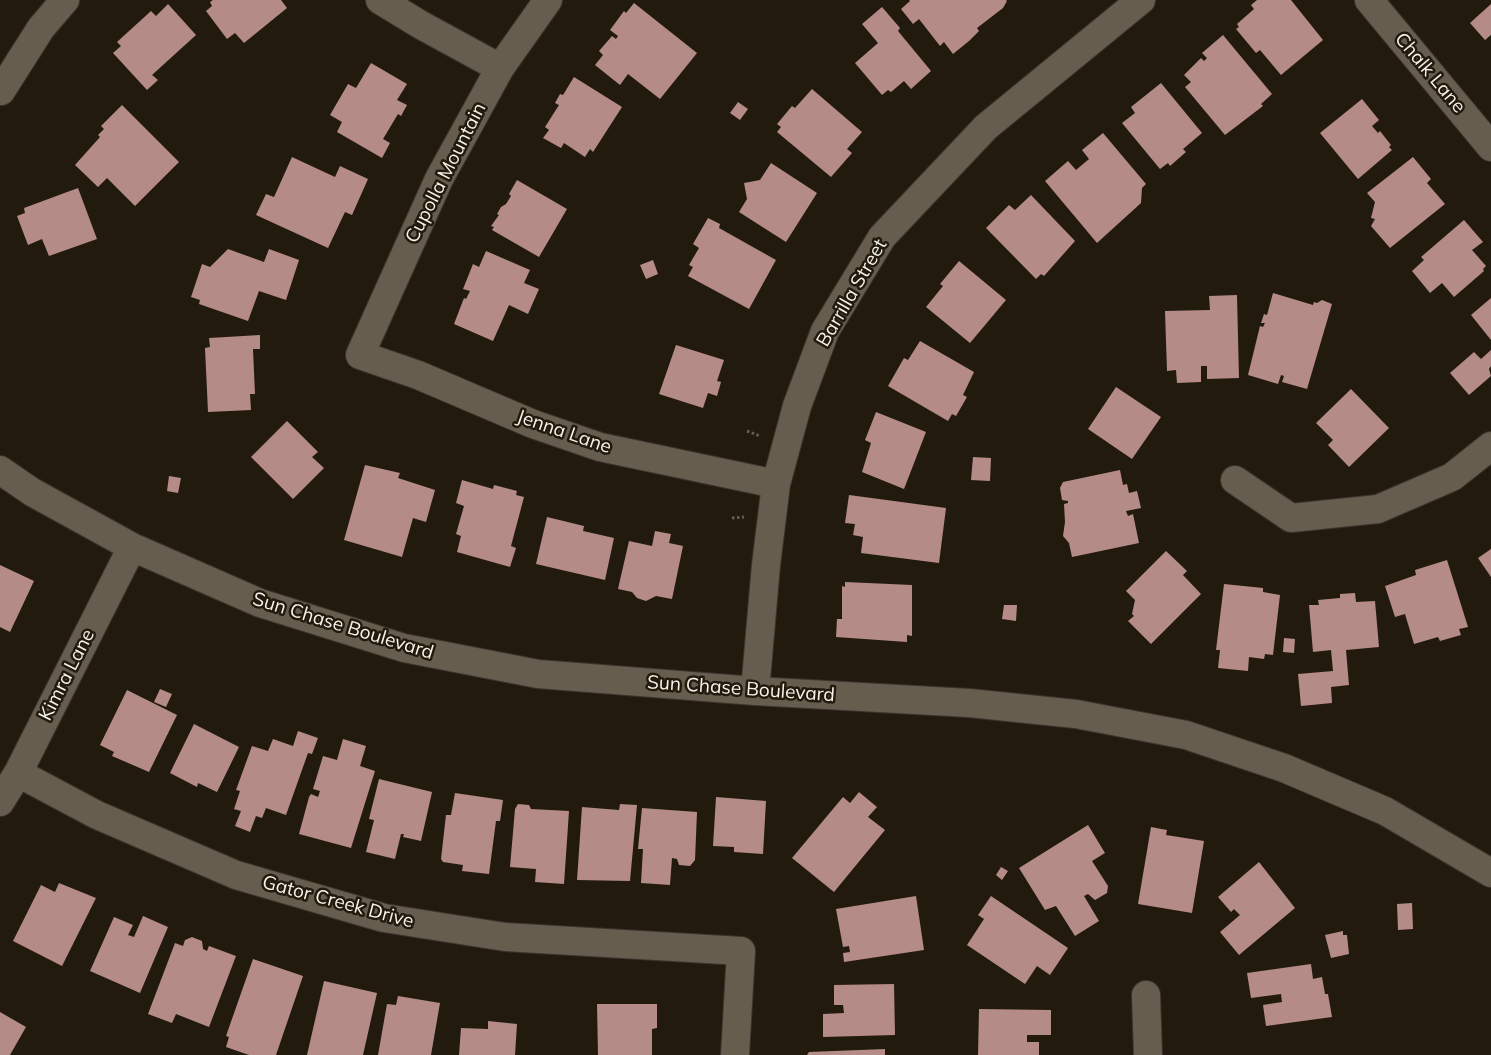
<!DOCTYPE html>
<html>
<head>
<meta charset="utf-8">
<style>
	body { margin:0 }
	canvas { display:block; background:#221b0d }
</style>
</head>
<body>
<canvas width="1491" height="1055"></canvas>
<script>
const g = document.querySelector('canvas').getContext('2d');
g.lineJoin = 'round';
function paint(path, color) {
  g.fillStyle = color;
  g.fill(path, 'evenodd');
}
function shape(rows) {
  const path = new Path2D();
  for (const r of rows) {
    path.moveTo(r[0], r[1]);
    for (let i = 2; i < r.length; i += 2) path.lineTo(r[i], r[i + 1]);
  }
  return path;
}
function strokePath(path, color, width, dash) {
  g.strokeStyle = color;
  g.lineWidth = width;
  g.lineCap = dash ? 'butt' : 'round';
  g.setLineDash(dash || []);
  g.stroke(path);
}
function label(font, color, halo, rows, align = 'center') {
  g.font = font + ' Mulish,sans-serif';
  g.lineWidth = 5;
  g.setLineDash([]);
  g.textBaseline = 'middle';
  g.strokeStyle = halo;
  g.fillStyle = color;
  for (const [text, x, y, turn = 0] of rows) {
    g.save();
    g.translate(x, y);
    g.rotate((+turn || 0) * Math.PI / 180);
    g.textAlign = isNaN(turn) ? turn : align;
    if (halo) g.strokeText(text, 0, 0);
    g.fillText(text, 0, 0);
    g.restore();
  }
}
const building = shape([
	[213,0,281,0,287,8,244,43,235,33,227,39,206,11,212,6,210,2],
	[909,0,1006,0,1007,1,1003,8,977,28,979,31,969,41,953,54,944,42,940,46,919,19,913,24,901,9,910,1],
	[1257,0,1291,0,1323,40,1281,75,1260,50,1256,53,1236,29,1239,27,1237,24,1254,9,1251,5],
	[634,3,697,53,660,99,628,74,620,85,595,65,603,55,599,51,612,36,616,39,618,36,610,30,624,11,626,13],
	[168,4,196,35,152,75,158,80,147,90,113,53,121,46,117,42,151,11,156,16],
	[1491,4,1491,35,1485,40,1470,23],
	[882,7,900,28,898,31,931,71,911,89,904,81,891,92,888,90,882,95,855,63,878,43,862,24],
	[1223,35,1272,94,1261,104,1263,106,1225,135,1185,87,1191,82,1184,75,1201,58,1204,61,1207,58,1202,53],
	[371,63,407,84,397,100,407,105,401,116,398,114,383,139,390,143,382,158,337,132,342,122,330,115,348,84,356,88],
	[574,77,622,107,593,152,590,149,585,157,564,143,561,148,543,138,549,130,545,127,559,105,555,103,560,94,563,95],
	[1161,83,1202,133,1183,149,1186,152,1170,166,1168,163,1160,169,1122,123,1135,113,1131,107],
	[812,89,862,132,847,149,852,153,831,177,777,132,781,127,777,124,792,106,795,108],
	[1362,99,1379,120,1372,126,1378,133,1380,131,1391,145,1389,147,1392,150,1358,179,1320,133],
	[738,102,748,109,740,120,730,113],
	[122,105,179,162,135,206,107,178,98,187,75,165,100,137,98,135,104,129,101,126],
	[1103,133,1146,184,1142,188,1141,203,1097,243,1045,181,1068,161,1076,170,1089,159,1082,150],
	[292,157,335,177,340,166,368,179,352,215,345,212,328,248,256,215,266,194,274,197],
	[1413,157,1431,179,1427,183,1445,204,1390,248,1371,226,1375,219,1371,218,1375,202,1367,193],
	[771,163,817,193,786,242,739,212,747,199,744,183,760,180],
	[517,180,567,209,539,257,492,230,494,227,491,226,499,215,497,214,501,207,506,204,511,196,509,194],
	[78,188,97,239,49,256,42,239,28,245,17,216,25,213,24,208],
	[1031,195,1075,241,1044,276,1041,274,1036,279,986,228,1009,205,1015,210],
	[708,218,720,224,719,228,776,260,749,309,688,276,693,267,689,265,699,248,693,244],
	[1464,220,1483,242,1472,250,1486,266,1483,269,1484,271,1454,297,1442,283,1430,293,1412,271,1424,260,1421,257],
	[228,249,264,262,269,249,299,260,286,300,259,291,248,321,199,304,200,300,191,297,202,264,210,267],
	[486,251,530,270,524,283,539,289,528,314,509,305,493,341,454,324,464,298,466,299,470,291,463,289,473,264,479,267],
	[653,260,658,274,646,279,640,265],
	[959,261,1006,300,970,343,926,307,943,286,940,284],
	[1273,293,1313,305,1314,302,1317,303,1322,300,1332,304,1307,389,1282,382,1284,376,1281,375,1278,384,1248,375,1260,326,1263,327,1265,323,1261,323,1264,314,1267,315],
	[1237,295,1239,378,1207,379,1207,366,1201,366,1201,382,1177,383,1176,370,1167,371,1165,311,1210,310,1209,296],
	[1491,298,1491,340,1471,315],
	[260,335,260,349,253,349,255,394,250,394,251,410,208,412,205,348,210,347,209,338],
	[920,341,974,372,963,395,967,397,956,416,952,414,948,421,888,386,904,358,908,360],
	[676,345,724,360,717,381,721,382,717,396,708,393,703,408,659,394],
	[1491,350,1491,366,1489,369,1491,376,1469,395,1450,373,1474,352,1481,359],
	[1116,387,1161,417,1132,459,1088,429],
	[1351,389,1389,428,1349,467,1328,445,1333,440,1316,423],
	[876,412,926,432,904,489,862,472,871,443,865,440],
	[287,421,318,452,312,457,324,468,293,499,251,457],
	[973,457,991,458,990,481,971,480],
	[365,465,400,473,398,478,435,490,426,522,413,518,402,557,344,540],
	[1120,470,1123,485,1127,484,1129,493,1137,491,1141,508,1126,511,1128,516,1133,514,1139,543,1072,557,1069,543,1063,536,1065,522,1064,504,1068,503,1068,501,1062,500,1060,488,1063,482],
	[169,476,181,478,178,493,167,491],
	[462,480,493,489,494,485,517,491,516,495,524,497,511,546,516,548,510,567,457,552,461,536,456,534,464,506,456,503],
	[849,495,946,508,939,563,861,553,863,537,853,535,855,524,845,523],
	[547,517,584,526,583,531,614,538,605,580,536,564],
	[655,531,671,534,669,543,683,546,672,599,656,596,646,601,637,598,632,592,618,589,629,541,652,546],
	[1491,549,1491,577,1478,558],
	[1166,551,1187,571,1183,575,1201,594,1151,644,1128,621,1134,616,1132,614,1135,600,1126,591],
	[1447,560,1468,627,1459,629,1461,635,1440,641,1438,637,1414,644,1405,614,1395,617,1385,586,1416,575,1415,570],
	[0,565,34,581,10,632,0,627],
	[845,582,912,585,912,636,907,635,907,642,836,637,837,619,842,619,842,586,845,587],
	[1224,584,1263,588,1263,592,1280,595,1273,655,1265,654,1264,659,1249,657,1248,671,1218,668,1220,650,1216,650],
	[1355,593,1356,602,1375,601,1379,647,1346,650,1349,685,1331,687,1332,703,1301,706,1298,674,1333,671,1331,650,1313,652,1309,605,1319,605,1318,600,1340,598,1340,594],
	[1004,605,1017,605,1016,621,1002,619],
	[1284,638,1295,639,1294,653,1283,652],
	[160,689,172,694,166,707,154,702],
	[127,690,177,715,149,772,112,756,114,752,100,745],
	[194,724,239,747,217,792,198,783,197,787,170,773],
	[298,731,318,738,312,754,308,753,286,815,266,808,262,818,256,816,250,832,235,826,241,811,234,809,240,791,236,790,252,746,268,751,273,739,293,746],
	[343,739,366,746,360,766,375,771,351,848,299,834,309,797,311,794,318,797,320,791,313,789,323,756,337,760],
	[379,779,432,792,421,841,403,837,404,834,401,834,395,859,366,852,374,820,369,819],
	[859,792,877,807,868,817,885,830,834,892,792,858,843,797,850,803],
	[455,793,503,800,500,821,496,821,489,874,462,871,463,865,443,862,441,859,446,815,451,815],
	[716,797,766,801,763,854,734,852,734,847,713,846],
	[518,804,529,805,531,809,569,811,564,884,535,882,536,869,510,867,515,809],
	[620,804,637,805,630,881,577,880,582,807,619,810],
	[642,808,697,812,695,860,690,866,679,865,677,859,672,858,670,885,641,883,643,849,638,849],
	[1088,825,1105,853,1092,861,1108,886,1107,893,1095,900,1088,894,1084,896,1099,921,1075,936,1056,906,1045,910,1019,868],
	[1151,827,1167,830,1166,835,1204,841,1192,913,1138,904],
	[1259,862,1295,908,1239,955,1220,932,1240,915,1234,909,1231,912,1218,897],
	[1001,867,1008,871,1002,880,996,875],
	[59,883,96,898,62,966,13,941,41,885,55,892],
	[916,896,924,950,844,962,843,953,850,952,849,946,843,947,836,909],
	[991,896,1068,948,1050,975,1037,966,1025,984,967,945,984,919,978,915],
	[1412,903,1413,929,1398,930,1397,904],
	[143,916,168,927,140,993,90,971,114,917,133,925,128,935,134,937],
	[1343,931,1343,935,1347,935,1349,954,1331,958,1325,935],
	[192,937,202,941,203,949,207,951,209,946,236,956,209,1027,176,1014,172,1023,148,1014,175,943,183,946,185,940],
	[253,959,303,976,276,1055,249,1055,226,1047,229,1037,226,1036],
	[1311,964,1313,979,1322,977,1325,994,1328,994,1332,1017,1266,1026,1263,1005,1282,1002,1281,994,1251,998,1247,973],
	[324,981,377,993,363,1055,307,1055],
	[894,984,895,1035,823,1037,823,1014,844,1013,843,1005,834,1005,834,985],
	[398,996,440,1003,431,1055,378,1055,387,1004,396,1005],
	[597,1004,657,1004,657,1028,652,1029,652,1055,598,1055],
	[979,1009,1051,1010,1051,1035,1027,1035,1027,1042,1039,1042,1039,1055,978,1055],
	[0,1012,26,1027,10,1055,0,1055],
	[488,1021,517,1024,515,1055,459,1055,461,1028,488,1029],
	[885,1049,885,1055,807,1055,809,1052]
]);
const path = shape([
	[747,431,760,436],
	[732,518,744,517]
]);
const street = shape([
	[380,0,421,25,500,68],
	[548,0,500,68,439,179,360,355,418,375,533,424,600,447,776,484],
	[1369,0,1491,147],
	[1,91,41,28,65,0],
	[0,470,32,492,132,547,260,603,404,648,538,674,755,691,969,703,1076,714,1186,735,1284,768,1385,811,1491,873],
	[1235,480,1291,518,1378,509,1452,477,1491,446],
	[755,691,766,565,776,484,797,406,825,331,882,237,986,127,1141,0],
	[18,773,97,815,236,875,384,918,505,937,741,951,735,1055],
	[0,802,18,773,132,547],
	[1146,995,1148,1055]
]);
const streetNames = [
	["Chalk Lane",1430,73,50],
	["Cupolla Mountain",446,173,-63],
	["Barrilla Street",852,293,-60],
	["Jenna Lane",564,432,19],
	["Sun Chase Boulevard",343,626,17],
	["Kimra Lane",67,675,-63],
	["Sun Chase Boulevard",741,689,4],
	["Gator Creek Drive",338,902,15]
];
paint(building, '#b58b87');
strokePath(street, '#3a352f', 30);
strokePath(path, '#635d50', 3, [2.5, 2.5]);
strokePath(street, '#665d4e', 28);
label('19px', '#f8f3ea', '#221b0d', streetNames);
</script>
</body>
</html>
